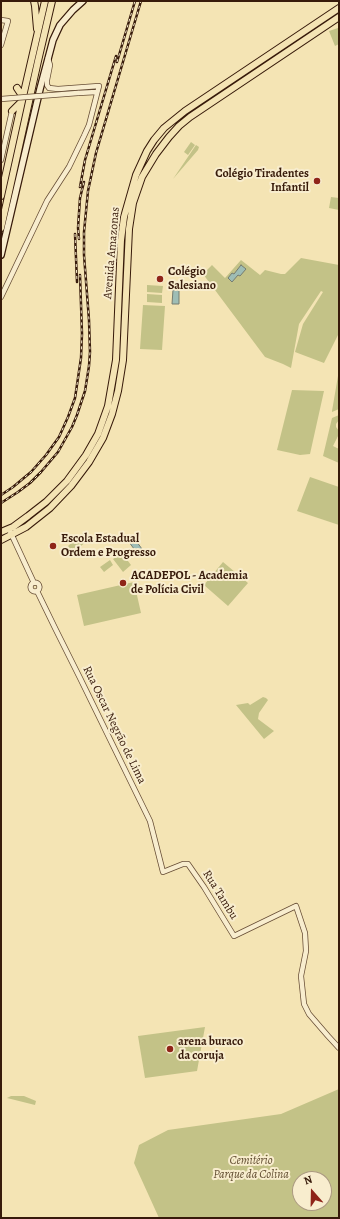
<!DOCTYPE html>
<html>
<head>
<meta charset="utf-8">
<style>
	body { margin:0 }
	#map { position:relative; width:340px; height:1219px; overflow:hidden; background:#f4e4b4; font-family:Alegreya,serif }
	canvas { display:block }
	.frame { position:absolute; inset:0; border:2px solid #371a0a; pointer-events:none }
	.north { position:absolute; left:292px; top:1171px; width:40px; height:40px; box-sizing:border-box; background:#f8edce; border:1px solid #ab9980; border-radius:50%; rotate:340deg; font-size:11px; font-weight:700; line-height:16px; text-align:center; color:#371a0a }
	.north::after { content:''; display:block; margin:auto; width:14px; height:18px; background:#8f2418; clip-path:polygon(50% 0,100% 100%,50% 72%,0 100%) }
</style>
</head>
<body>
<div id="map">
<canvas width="340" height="1219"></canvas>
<div class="frame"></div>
<div class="north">N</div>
</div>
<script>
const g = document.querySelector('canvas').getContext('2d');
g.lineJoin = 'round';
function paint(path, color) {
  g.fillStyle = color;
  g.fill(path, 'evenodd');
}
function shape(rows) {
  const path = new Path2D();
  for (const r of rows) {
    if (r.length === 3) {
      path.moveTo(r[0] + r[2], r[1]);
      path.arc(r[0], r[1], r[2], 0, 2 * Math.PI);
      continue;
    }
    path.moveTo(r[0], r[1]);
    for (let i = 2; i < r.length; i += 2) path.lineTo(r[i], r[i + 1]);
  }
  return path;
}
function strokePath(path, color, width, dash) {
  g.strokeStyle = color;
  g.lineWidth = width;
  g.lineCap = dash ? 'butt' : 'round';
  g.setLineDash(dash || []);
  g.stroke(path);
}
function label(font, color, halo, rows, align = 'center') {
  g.font = font + ' Alegreya,serif';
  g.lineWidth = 4;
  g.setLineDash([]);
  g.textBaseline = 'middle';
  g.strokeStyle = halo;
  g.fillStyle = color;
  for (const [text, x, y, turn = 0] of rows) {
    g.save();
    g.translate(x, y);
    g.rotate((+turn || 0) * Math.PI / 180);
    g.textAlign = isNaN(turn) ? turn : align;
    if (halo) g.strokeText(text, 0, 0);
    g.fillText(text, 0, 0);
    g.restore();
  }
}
const green = shape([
	[338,28,339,31,339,44,335,46,329,31],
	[191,142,195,145,188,155,184,152],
	[196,145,199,147,198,150,173,179],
	[331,197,339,198,339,210,329,208],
	[301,258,339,265,339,333,324,363,295,352,303,324,323,292,321,291,299,324,291,368,283,364,265,357,203,274,212,265,225,278,241,260,260,275,265,270,281,274,285,274],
	[147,285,163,286,162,293,147,292],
	[147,294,162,295,162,303,147,302],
	[143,305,165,306,162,350,140,349],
	[339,370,339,409,332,412,332,411],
	[292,390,324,391,310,454,300,455,277,450],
	[339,415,339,420,336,424,336,427,339,431,339,434,333,446,339,449,338,453,339,453,339,463,323,456,332,418],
	[310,477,339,487,339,525,297,511],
	[84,532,89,539,73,553,68,546],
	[122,553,131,565,123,572,113,559],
	[110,560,113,565,104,572,100,567],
	[223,562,248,583,228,606,204,585],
	[134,582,141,613,84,626,77,595],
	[263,697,266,698,268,700,259,713,258,719,274,731,264,739,236,705,248,703,250,705],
	[205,1027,197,1071,145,1078,138,1036],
	[339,1089,339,1218,159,1218,134,1163,139,1145,168,1130,281,1114],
	[300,1179,324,1179,324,1203,300,1203],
	[11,1096,24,1096,36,1101,35,1105,7,1098]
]);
const water = shape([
	[241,265,246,269,240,276,238,275,232,282,228,278,232,273,234,274,241,265],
	[173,290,179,290,179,304,172,304,173,290],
	[134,538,142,549,137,553,129,542,134,538]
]);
const tertiary = shape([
	[1,20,8,21,1,45],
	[78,93,97,92],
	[1,160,12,111],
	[1,297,47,201,69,167,84,136,89,125,99,86,58,89,49,88,47,85,47,80,50,65,48,58],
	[9,529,34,583],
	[35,587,4.5],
	[37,591,55,628,80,678,150,821,163,872,183,864,188,864,204,887,234,936,296,906,305,933,306,951,301,976,304,1004,309,1014,328,1036,339,1048]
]);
const secondary = shape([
	[1,255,40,89,53,40,60,25,73,10,83,1]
]);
const primary = shape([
	[1,532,13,527,28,516,46,502,67,481,86,455,98,434,108,406,116,360,121,240,124,217,136,175,147,151,154,140,164,128,185,111,339,8],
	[1,540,26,527,50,508,71,486,89,462,103,438,112,414,118,391,123,360,129,229,133,203,142,177,156,154,169,137,179,126,190,117,339,17]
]);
const trunk = shape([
	[34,1,35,6,37,29],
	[17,88,23,97],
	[12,111,21,102],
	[1,196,22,101,45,1],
	[1,228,38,61,52,1]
]);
const rail = shape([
	[117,62,135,1],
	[80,187,85,160,116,56],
	[75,234,77,282],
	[79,239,78,228,80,198,84,182],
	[1,495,13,487,31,472,46,455,59,437,68,417,75,398,81,358,82,334,80,275],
	[1,503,18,492,30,483,41,472,58,452,72,427,77,415,85,391,89,366,90,352,89,320,84,255,84,232,88,191,96,153,141,1]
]);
const tertiaryBridge = shape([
	[1,99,78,93]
]);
const markers = [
	[317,181,4,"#8f2418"],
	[160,279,4,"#8f2418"],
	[53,546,4,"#8f2418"],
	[123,583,4,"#8f2418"],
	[170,1049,4,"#8f2418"]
];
const poiNames = [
	["Colégio Tiradentes",309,174,"right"],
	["Infantil",309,188,"right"],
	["Colégio",168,272],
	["Salesiano",168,286],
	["Escola Estadual",61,539],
	["Ordem e Progresso",61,553],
	["ACADEPOL - Academia",131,576],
	["de Polícia Civil",131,590],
	["arena buraco",178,1042],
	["da coruja",178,1056]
];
const streetNames = [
	["Avenida Amazonas",112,253,-85],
	["Rua Oscar Negrão de Lima",114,725,64],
	["Rua Tambu",220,895,58]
];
const parkNames = [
	["Cemitério",251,1161],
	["Parque da Colina",251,1175]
];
paint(green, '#c3c287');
paint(water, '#9ebdb5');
strokePath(water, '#757c71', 1);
strokePath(tertiary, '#664c34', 6);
strokePath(secondary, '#371a0a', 8);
strokePath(primary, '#371a0a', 8);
strokePath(trunk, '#371a0a', 8);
strokePath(tertiary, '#f8edce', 4.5);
strokePath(secondary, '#f8edce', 5.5);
strokePath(primary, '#f4e4b4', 6);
strokePath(trunk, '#f4e4b4', 6);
strokePath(rail, '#371a0a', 2.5);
strokePath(rail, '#f8edce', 1, [3]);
strokePath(tertiaryBridge, '#664c34', 6, []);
strokePath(tertiaryBridge, '#f8edce', 4.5);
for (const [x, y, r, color] of markers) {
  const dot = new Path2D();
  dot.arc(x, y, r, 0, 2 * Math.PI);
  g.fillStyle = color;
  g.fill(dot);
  strokePath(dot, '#f8edce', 1.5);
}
label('bold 12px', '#371a0a', '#f8edce', poiNames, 'left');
label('12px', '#371a0a', '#f8edce', streetNames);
label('italic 12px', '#614c30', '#f8edce', parkNames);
</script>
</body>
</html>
